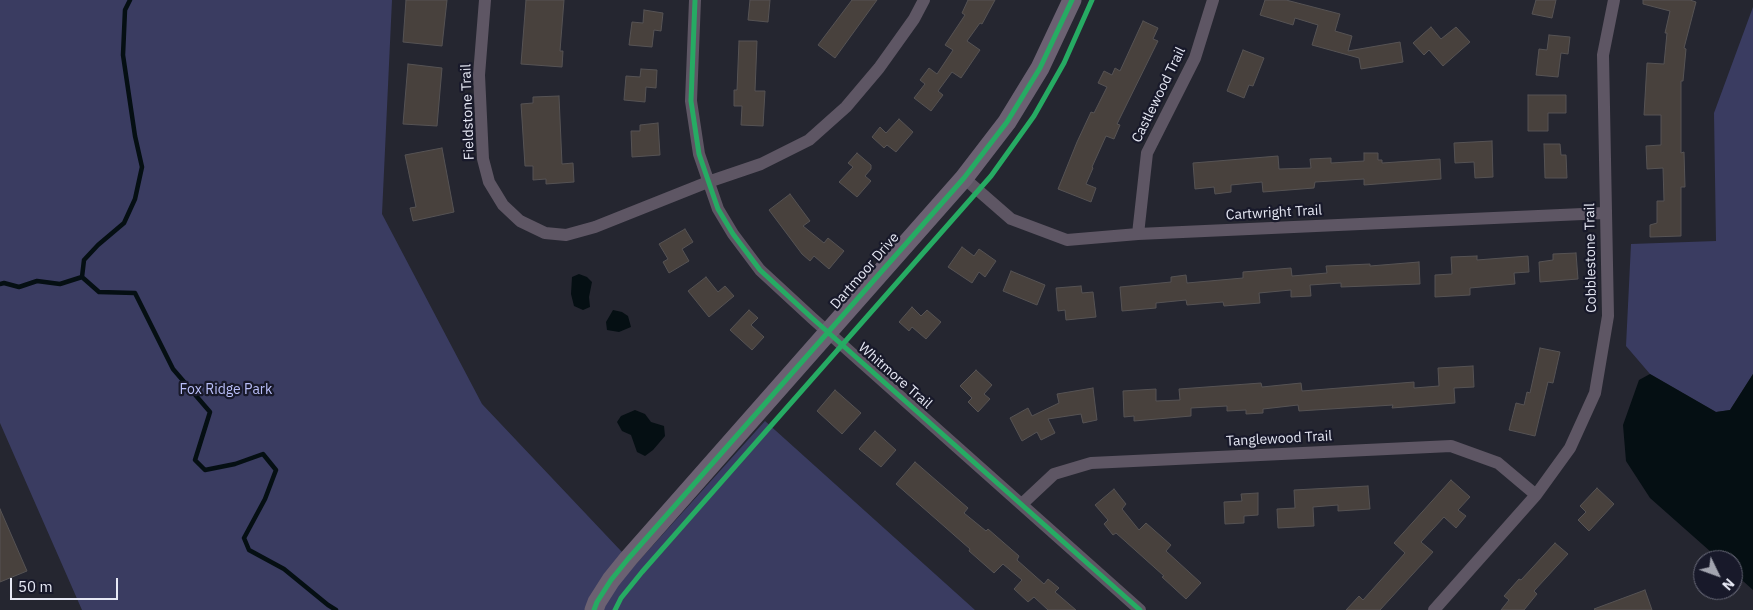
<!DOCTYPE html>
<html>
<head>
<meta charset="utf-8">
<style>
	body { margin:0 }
	#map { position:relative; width:1753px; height:610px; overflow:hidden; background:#252630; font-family:"IBM Plex Sans",sans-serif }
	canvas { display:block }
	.north { position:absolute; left:1693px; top:550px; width:50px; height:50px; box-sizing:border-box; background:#18192a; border:1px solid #6b6c7b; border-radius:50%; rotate:132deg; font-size:14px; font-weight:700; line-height:20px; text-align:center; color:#e7e9f5 }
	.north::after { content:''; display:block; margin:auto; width:18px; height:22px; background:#a3a5b0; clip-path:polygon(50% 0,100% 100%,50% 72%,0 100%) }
	.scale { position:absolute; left:10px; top:578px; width:108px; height:22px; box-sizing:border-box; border:2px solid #e7e9f5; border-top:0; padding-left:6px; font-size:15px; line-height:18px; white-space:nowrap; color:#e7e9f5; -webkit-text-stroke:4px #18192a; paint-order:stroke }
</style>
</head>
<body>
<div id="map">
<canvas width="1753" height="610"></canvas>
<div class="north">N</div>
<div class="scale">50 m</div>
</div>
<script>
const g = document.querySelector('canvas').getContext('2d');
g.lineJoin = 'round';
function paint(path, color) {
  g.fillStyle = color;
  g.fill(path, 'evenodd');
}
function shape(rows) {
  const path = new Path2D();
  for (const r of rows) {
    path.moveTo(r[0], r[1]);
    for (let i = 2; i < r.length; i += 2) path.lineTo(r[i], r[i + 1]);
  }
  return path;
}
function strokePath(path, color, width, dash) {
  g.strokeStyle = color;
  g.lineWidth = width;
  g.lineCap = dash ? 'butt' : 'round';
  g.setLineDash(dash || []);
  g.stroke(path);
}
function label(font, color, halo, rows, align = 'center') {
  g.font = font + ' "IBM Plex Sans",sans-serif';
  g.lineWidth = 4.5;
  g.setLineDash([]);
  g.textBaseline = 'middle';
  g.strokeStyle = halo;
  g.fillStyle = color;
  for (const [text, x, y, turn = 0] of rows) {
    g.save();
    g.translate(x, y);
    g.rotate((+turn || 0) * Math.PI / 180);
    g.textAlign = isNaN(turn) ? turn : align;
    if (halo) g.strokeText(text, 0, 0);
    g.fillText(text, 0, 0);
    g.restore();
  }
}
const green = shape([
	[0,0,392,0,382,214,482,404,621,551,636,564,765,421,975,610,82,610,0,423],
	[1753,7,1753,374,1730,410,1716,412,1650,374,1626,346,1631,244,1716,241,1714,113]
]);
const water = shape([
	[579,274,587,277,592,282,589,297,590,307,583,310,574,306,571,294,572,277],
	[613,310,622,312,628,316,631,327,619,332,607,330,606,322],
	[1650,374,1716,412,1730,410,1753,374,1753,590,1733,572,1733,560,1720,560,1650,498,1626,461,1623,425,1639,380],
	[635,410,645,414,651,422,664,426,665,436,653,450,645,456,637,452,631,435,622,431,617,422,621,416]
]);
const stream = shape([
	[130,0,125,10,123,55,135,136,142,167,135,199,124,223,98,245,84,260,82,277,99,292,135,293,173,369,210,412,195,460,205,470,235,464,263,454,276,470,265,499,244,538,249,550,284,569,328,605,336,610],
	[0,284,4,283,19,287,37,281,60,284,82,277]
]);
const building = shape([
	[406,0,447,0,442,46,403,42,406,0],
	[526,0,564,0,560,51,563,51,562,67,521,64,526,0],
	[750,0,770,0,768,22,748,20,750,0],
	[852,0,877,0,835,58,818,45,852,0],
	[968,0,995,0,982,24,980,23,967,41,980,50,961,78,952,72,938,91,943,95,931,111,914,98,925,84,920,80,929,68,937,74,953,50,945,45,965,15,962,13,968,0],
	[1265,0,1286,0,1340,14,1335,31,1352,36,1348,51,1400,42,1403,62,1361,69,1359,58,1312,45,1318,25,1295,18,1293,25,1260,15,1265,0],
	[1536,0,1556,0,1552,18,1532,14,1536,0],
	[1643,0,1690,0,1696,2,1684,48,1686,49,1683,81,1681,81,1681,153,1684,152,1685,187,1681,187,1681,236,1650,237,1650,225,1657,223,1657,201,1664,201,1663,168,1647,169,1646,146,1661,145,1661,115,1644,115,1647,63,1664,64,1667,33,1665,33,1670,11,1643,4,1643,0],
	[644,10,663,13,661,31,654,30,652,47,629,45,632,22,643,23,644,10],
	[1143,21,1158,28,1153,39,1158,41,1117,124,1120,125,1114,139,1106,136,1092,167,1093,168,1086,184,1096,188,1091,202,1058,189,1077,142,1091,112,1094,113,1107,87,1098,83,1104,71,1112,75,1115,68,1120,71,1143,21],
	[1431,27,1441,39,1456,27,1470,42,1443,66,1429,50,1424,55,1413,43,1431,27],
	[1549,35,1570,37,1568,54,1561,53,1558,77,1536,75,1539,49,1547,50,1549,35],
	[739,41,757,41,755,91,765,91,763,126,741,125,742,106,734,106,734,90,737,90,739,41],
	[1243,50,1264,58,1253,86,1249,85,1244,98,1227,91,1243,50],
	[408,64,442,68,437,126,403,124,408,64],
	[641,69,657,70,656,88,646,87,645,102,624,100,626,76,640,77,641,69],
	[1528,95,1566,95,1566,113,1548,113,1548,131,1528,131,1528,95],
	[559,96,562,164,573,163,574,182,546,184,546,179,533,180,533,166,525,166,521,104,533,103,533,97,559,96],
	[899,119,913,132,896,152,887,145,884,148,872,137,880,127,886,133,899,119],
	[658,123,660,155,632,157,631,131,640,131,640,125,658,123],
	[1492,141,1493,177,1475,178,1474,162,1455,163,1454,143,1492,141],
	[1544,144,1560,144,1561,155,1566,155,1567,178,1545,178,1544,144],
	[442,148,454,212,413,221,410,208,416,207,405,155,442,148],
	[857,153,871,165,871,169,865,176,871,181,857,197,839,182,853,167,848,163,857,153],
	[1364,153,1378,153,1378,160,1382,160,1382,163,1440,159,1441,179,1364,185,1364,179,1332,181,1315,182,1314,188,1263,192,1262,182,1231,185,1231,192,1215,194,1214,187,1195,189,1193,163,1278,156,1279,169,1311,168,1310,159,1331,158,1331,163,1364,161,1364,153],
	[790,194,810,221,803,226,824,243,828,238,844,251,829,269,814,256,810,261,802,254,769,210,790,194],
	[685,229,693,242,682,249,689,261,669,273,663,262,668,259,659,244,685,229],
	[962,247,974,256,979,249,996,261,985,277,979,272,972,283,948,267,962,247],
	[1576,253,1578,279,1540,282,1539,262,1553,260,1553,254,1576,253],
	[1477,256,1477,260,1528,256,1529,272,1514,273,1515,284,1470,288,1470,295,1435,297,1435,275,1452,274,1451,257,1477,256],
	[1419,262,1420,284,1341,287,1341,283,1310,285,1311,296,1291,297,1291,290,1259,293,1260,303,1224,306,1223,302,1187,305,1186,300,1156,303,1156,308,1122,311,1120,287,1171,282,1171,277,1186,275,1187,283,1243,278,1243,272,1291,268,1292,276,1327,273,1326,266,1370,264,1370,266,1419,262],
	[1011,271,1045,285,1037,305,1003,291,1011,271],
	[706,277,718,292,725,286,734,296,709,317,688,291,706,277],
	[1081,286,1082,293,1093,292,1096,317,1066,320,1065,310,1058,311,1056,288,1081,286],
	[912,307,921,316,927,310,941,322,926,339,912,327,909,331,899,322,912,307],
	[749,310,758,318,751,325,764,337,752,350,730,330,749,310],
	[1540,348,1560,352,1553,383,1548,382,1535,436,1509,430,1516,403,1524,405,1527,392,1530,393,1540,348],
	[1473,366,1474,387,1454,388,1455,403,1392,408,1393,405,1299,411,1298,405,1263,409,1263,413,1246,414,1246,410,1227,411,1227,406,1191,408,1191,416,1134,421,1134,416,1124,417,1123,391,1156,389,1156,401,1180,400,1179,389,1261,383,1262,387,1301,383,1302,391,1414,382,1414,388,1439,386,1438,368,1473,366],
	[976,370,992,385,984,394,990,399,978,412,968,402,972,398,960,386,976,370],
	[1093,388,1097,420,1083,423,1081,414,1048,419,1055,433,1041,440,1037,432,1022,441,1010,418,1028,408,1032,416,1059,403,1057,394,1093,388],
	[835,390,861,413,842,434,817,411,835,390],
	[875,431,896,450,881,467,859,449,875,431],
	[915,462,968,508,964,513,986,531,988,529,1019,556,1017,560,1044,584,1048,579,1059,588,1055,592,1076,610,1048,610,1034,597,1028,602,1014,589,1022,580,1003,564,994,573,969,551,970,549,896,484,915,462],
	[1451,480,1470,497,1458,510,1466,516,1456,528,1444,517,1421,542,1433,552,1380,610,1346,610,1359,596,1363,600,1405,553,1394,543,1451,480],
	[1368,486,1370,509,1338,511,1338,505,1313,507,1314,526,1278,528,1277,509,1295,508,1294,490,1368,486],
	[1597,488,1614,504,1589,531,1578,520,1586,512,1580,506,1597,488],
	[1114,489,1126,504,1122,509,1139,530,1146,523,1171,545,1166,551,1201,583,1186,599,1162,577,1164,576,1116,533,1113,535,1104,524,1108,520,1095,505,1114,489],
	[1258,493,1258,515,1244,516,1244,523,1225,524,1224,502,1242,501,1241,494,1258,493],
	[0,509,27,571,0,582,0,509],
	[1555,543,1568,554,1534,591,1537,594,1524,610,1501,610,1509,600,1504,596,1519,579,1521,580,1555,543],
	[1645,590,1652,610,1595,610,1594,609,1645,590]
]);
const street = shape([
	[485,0,479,75,483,159,489,182,503,205,520,221,545,233,566,235,595,227,708,182,761,164,809,140,846,107,879,68,914,19,924,0],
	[695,0,691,101,699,154,718,209,733,234,760,270,812,318,1140,610],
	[964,178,1011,219,1067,240,1138,234,1605,213],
	[1138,234,1147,153,1195,58,1213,0],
	[1022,504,1054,474,1091,463,1451,446,1498,463,1536,495],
	[1434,610,1536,495,1570,448,1595,393,1608,316,1603,55,1614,0]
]);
const secondary = shape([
	[594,610,597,602,611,580,628,559,964,178,1007,122,1040,68,1072,0]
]);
const cycleway = shape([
	[695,0,691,101,699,154,718,209,733,234,760,270,812,318,1140,610],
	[594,610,597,602,611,580,628,559,964,178,1007,122,1040,68,1072,0],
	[615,610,621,598,642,572,991,176,1034,116,1064,63,1092,0]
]);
const streetNames = [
	["Castlewood Trail",1159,95,-64],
	["Fieldstone Trail",468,112,-92],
	["Cartwright Trail",1274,213,-3],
	["Cobblestone Trail",1591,258,-91],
	["Dartmoor Drive",865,271,-49],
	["Whitmore Trail",895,376,41],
	["Tanglewood Trail",1279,439,-3]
];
const parkNames = [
	["Fox Ridge Park",226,390]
];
paint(green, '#3a3c61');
paint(water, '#050f13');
strokePath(stream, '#050f13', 4.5);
paint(building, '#48413d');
strokePath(building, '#565354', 1);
strokePath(street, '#5e5664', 12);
strokePath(secondary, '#6b6172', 19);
strokePath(cycleway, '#26ab63', 5);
label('14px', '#e7e9f5', '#18192a', streetNames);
label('14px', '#babff9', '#18192a', parkNames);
</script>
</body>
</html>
